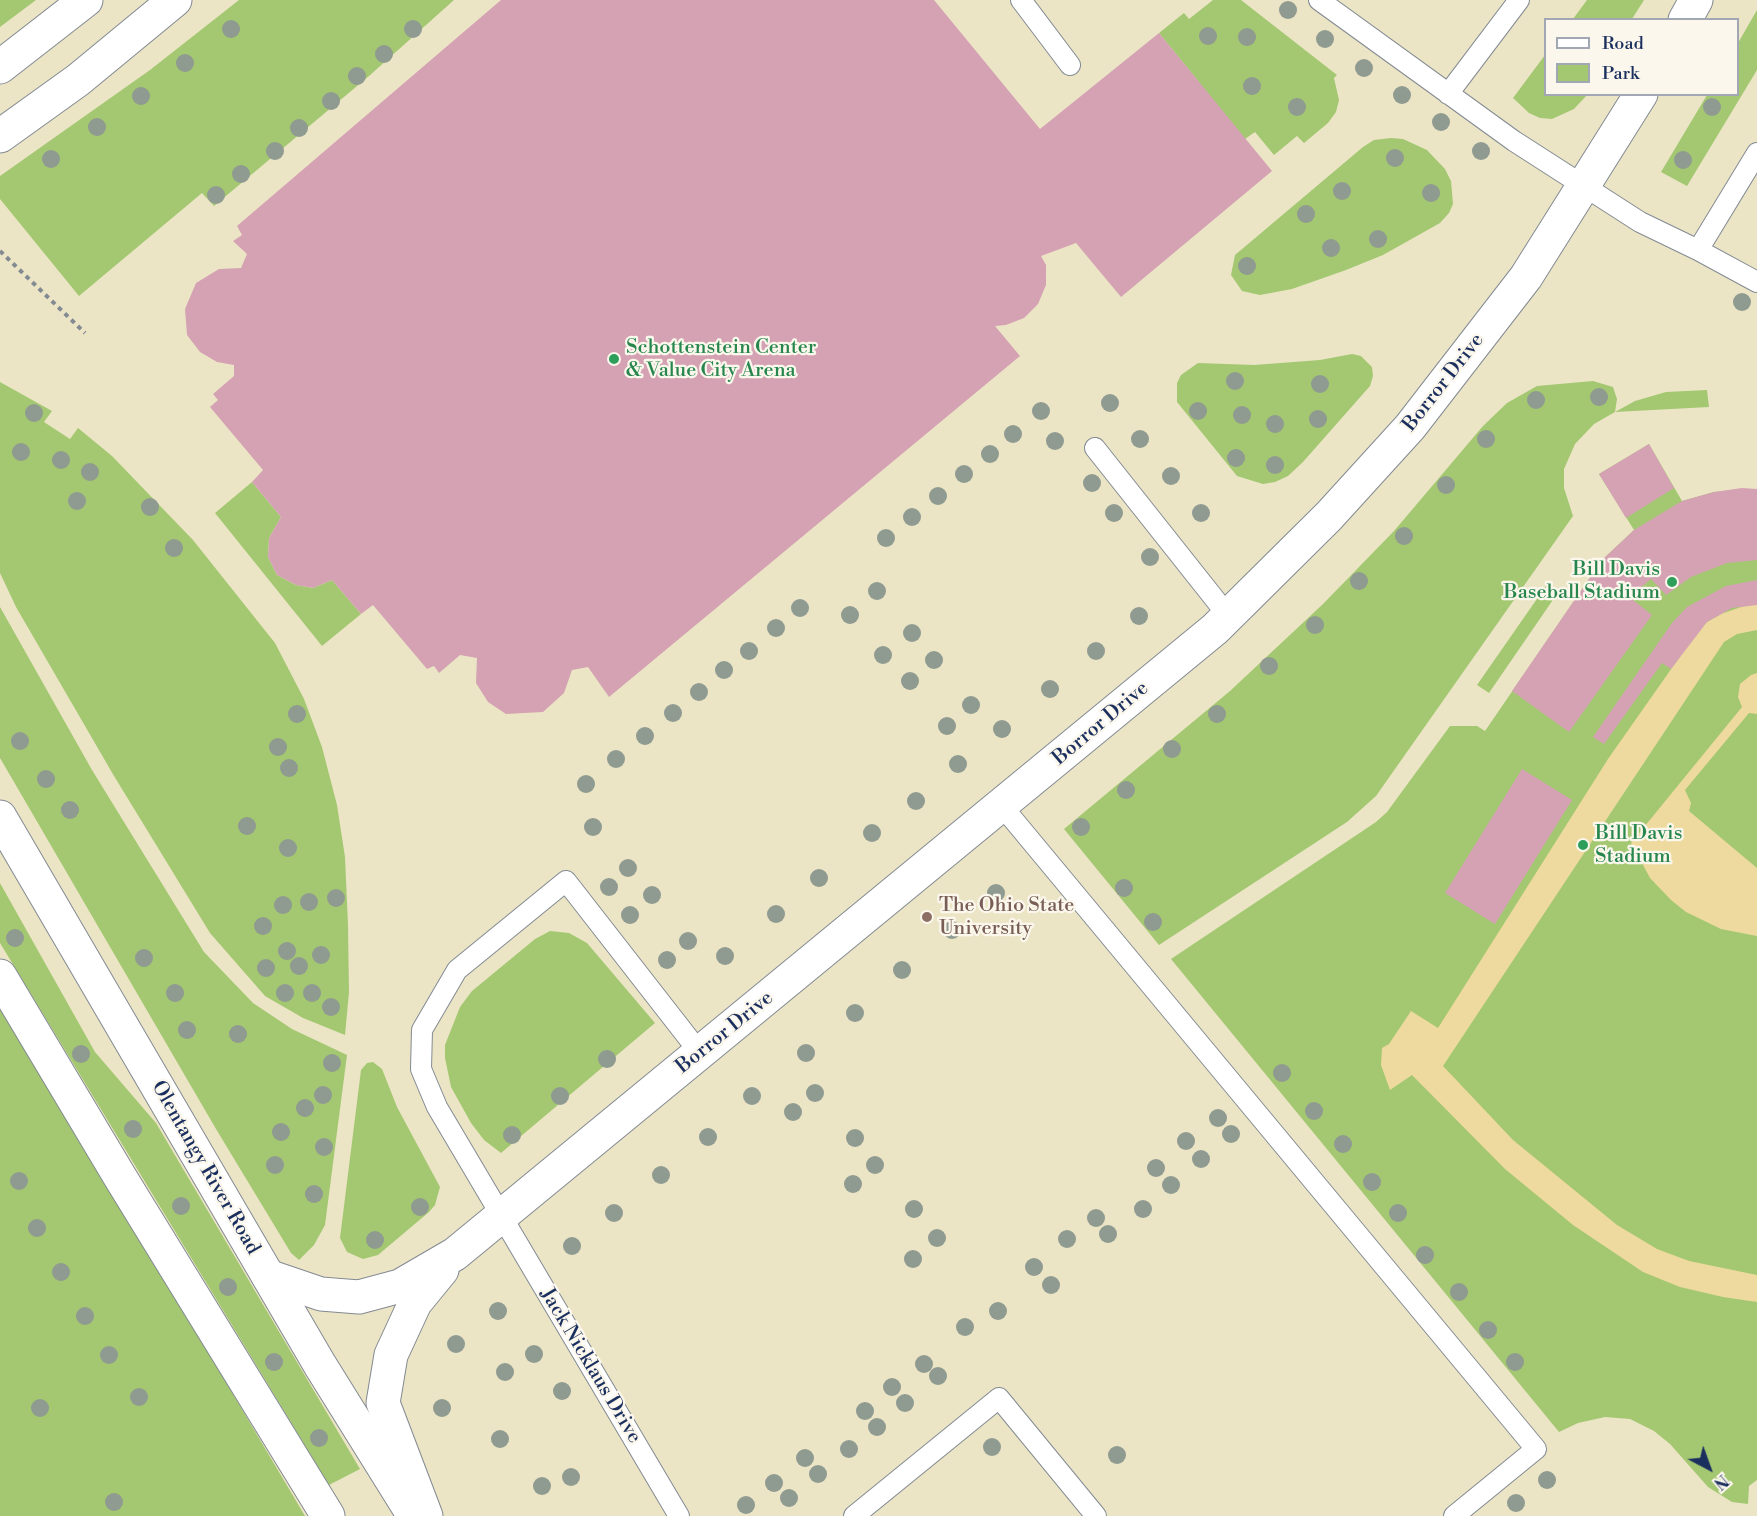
<!DOCTYPE html>
<html>
<head>
<meta charset="utf-8">
<style>
	body { margin:0 }
	#map { position:relative; width:1757px; height:1516px; overflow:hidden; background:#ebe5c6; font-family:"Libre Bodoni",serif }
	canvas { display:block }
	.legend { position:absolute; left:1544px; top:18px; width:195px; height:78px; box-sizing:border-box; background:#fbf7ec; border:2px solid #a1a7b3; margin:0; padding:8px 10px; list-style:none; font-size:18px; color:#1b2f5e }
	.legend li { display:flex; align-items:center; gap:12px; height:30px }
	.legend b { width:30px; border:2px solid #a1a7b3 }
	.north { position:absolute; left:1679px; top:1438px; width:60px; height:60px; -webkit-text-stroke:4px #fbf7ec; paint-order:stroke; rotate:139deg; font-size:16px; font-weight:700; line-height:24px; text-align:center; color:#1b2f5e }
	.north::after { content:''; display:block; margin:auto; width:21px; height:27px; background:#1b2f5e; clip-path:polygon(50% 0,100% 100%,50% 72%,0 100%) }
</style>
</head>
<body>
<div id="map">
<canvas width="1757" height="1516"></canvas>
<ul class="legend">
<li><b style="height:8px;background:#fff"></b>Road</li>
<li><b style="height:16px;background:#a4c871"></b>Park</li>
</ul>
<div class="north">N</div>
</div>
<script>
const g = document.querySelector('canvas').getContext('2d');
g.lineJoin = 'round';
function paint(path, color) {
  g.fillStyle = color;
  g.fill(path, 'evenodd');
}
function shape(rows) {
  const path = new Path2D();
  for (const r of rows) {
    path.moveTo(r[0], r[1]);
    for (let i = 2; i < r.length; i += 2) path.lineTo(r[i], r[i + 1]);
  }
  return path;
}
function strokePath(path, color, width, dash) {
  g.strokeStyle = color;
  g.lineWidth = width;
  g.lineCap = dash ? 'butt' : 'round';
  g.setLineDash(dash || []);
  g.stroke(path);
}
function label(font, color, halo, rows, align = 'center') {
  g.font = font + ' "Libre Bodoni",serif';
  g.lineWidth = 4.5;
  g.setLineDash([]);
  g.textBaseline = 'middle';
  g.strokeStyle = halo;
  g.fillStyle = color;
  for (const [text, x, y, turn = 0] of rows) {
    g.save();
    g.translate(x, y);
    g.rotate((+turn || 0) * Math.PI / 180);
    g.textAlign = isNaN(turn) ? turn : align;
    if (halo) g.strokeText(text, 0, 0);
    g.fillText(text, 0, 0);
    g.restore();
  }
}
const green = shape([
	[0,0,36,0,0,27],
	[239,0,454,0,369,76,214,206,202,193,79,296,0,199,0,176,150,70],
	[1213,0,1241,0,1337,75,1334,78,1339,100,1336,112,1328,123,1304,143,1297,136,1274,155,1255,132,1245,139,1159,33,1184,13,1189,19],
	[1587,0,1644,0,1632,19,1573,19],
	[1757,10,1757,70,1687,186,1661,172,1707,95,1738,94,1738,43],
	[1545,55,1546,94,1587,95,1574,109,1552,119,1540,118,1529,113,1513,98],
	[1391,138,1403,139,1427,150,1445,169,1451,181,1453,204,1449,213,1440,223,1383,255,1346,270,1292,289,1260,295,1242,291,1231,275,1235,255,1363,147,1374,140],
	[1352,354,1361,356,1372,367,1373,376,1370,386,1303,462,1288,476,1275,482,1263,484,1237,476,1177,402,1177,383,1181,375,1198,363,1254,365,1320,360],
	[1593,381,1613,387,1617,399,1615,412,1635,401,1666,392,1707,390,1709,407,1615,412,1594,424,1575,444,1564,469,1564,488,1573,516,1376,796,1347,822,1159,945,1064,829,1230,691,1323,604,1394,531,1483,426,1507,403,1537,386],
	[0,382,52,411,44,422,70,439,78,428,112,456,193,540,275,643,304,699,322,747,337,805,345,857,348,925,349,992,345,1035,303,1018,265,996,210,933,114,776,16,607,0,573],
	[1649,444,1682,501,1714,492,1757,489,1757,1480,1749,1486,1748,1504,1732,1502,1708,1487,1670,1444,1654,1431,1630,1419,1605,1417,1578,1423,1559,1432,1171,959,1376,822,1387,812,1450,726,1477,726,1485,731,1602,560,1634,530,1599,474],
	[252,482,281,517,269,538,268,557,277,575,296,585,313,588,332,580,361,614,322,646,215,513],
	[1548,583,1559,591,1489,693,1477,685],
	[0,607,92,770,204,952,253,1003,292,1029,347,1055,325,1225,314,1245,299,1260,291,1253,216,1129,0,758],
	[0,883,95,1052,156,1123,360,1469,329,1485,0,943],
	[550,931,569,933,587,943,655,1023,501,1153,484,1140,471,1123,451,1087,445,1058,445,1045,460,1007,472,991,535,939],
	[0,1000,305,1516,0,1516],
	[373,1062,382,1069,397,1107,440,1187,435,1205,429,1212,378,1255,363,1259,347,1252,340,1238,361,1070,367,1063]
]);
const sand = shape([
	[1747,605,1757,605,1757,630,1737,634,1724,642,1443,1066,1513,1140,1617,1225,1657,1249,1689,1261,1757,1275,1757,1302,1723,1297,1680,1287,1643,1272,1573,1225,1505,1169,1412,1075,1390,1090,1381,1065,1382,1048,1389,1044,1411,1011,1438,1028,1608,759,1695,635,1707,622,1721,614],
	[1757,673,1757,714,1749,713,1685,790,1691,803,1689,811,1757,868,1757,936,1721,929,1686,912,1671,900,1650,878,1631,843,1742,707,1738,697,1740,684,1751,675]
]);
const building = shape([
	[501,0,934,0,1040,129,1159,33,1272,171,1121,297,1076,243,1041,256,1046,265,1046,285,1038,304,1024,318,1006,325,995,326,1020,356,609,697,588,667,572,670,564,693,543,712,506,714,488,702,476,683,477,658,460,655,439,673,434,666,427,669,373,605,361,614,332,580,313,588,296,585,277,575,268,557,269,538,281,517,252,482,263,470,210,407,218,400,213,394,234,376,234,365,217,362,200,352,187,335,185,309,196,283,219,269,241,268,247,254,233,241,242,235,237,226],
	[1649,444,1674,488,1626,518,1599,474],
	[1742,488,1757,489,1757,560,1727,563,1691,577,1666,595,1651,579,1639,589,1633,600,1652,615,1569,732,1512,691,1602,560,1634,530,1682,501,1714,492],
	[1757,580,1757,605,1732,608,1707,622,1671,669,1662,663,1604,744,1593,737,1672,623,1687,607,1726,586],
	[1522,769,1572,800,1495,924,1445,893]
]);
const path = shape([
	[0,251,85,333]
]);
const service = shape([
	[1021,0,1070,65],
	[1319,0,1514,141,1640,222,1698,250],
	[1448,94,1519,0],
	[1757,153,1698,250,1757,282],
	[1095,448,1229,617],
	[1002,806,1536,1449,1454,1516],
	[679,1516,437,1107,421,1069,422,1030,457,970,566,881,700,1053],
	[854,1516,999,1398,1096,1516]
]);
const tertiary = shape([
	[1685,20,1696,0],
	[268,1276,321,1294,359,1297,400,1286,455,1254,1215,629,1329,516,1410,427,1526,277,1641,94],
	[426,1516,383,1403,391,1355,415,1303,442,1270]
]);
const secondary = shape([
	[0,817,320,1365,414,1516],
	[0,976,120,1177,328,1516]
]);
const primary = shape([
	[0,67,86,0],
	[0,136,78,80,175,0]
]);
const trees = [
	[1288,10],
	[231,29],
	[413,29],
	[1208,36],
	[1247,37],
	[1325,39],
	[384,54],
	[185,63],
	[1364,68],
	[357,76],
	[1252,86],
	[1402,95],
	[141,96],
	[331,101],
	[1297,107],
	[1712,107],
	[1441,122],
	[97,127],
	[299,128],
	[275,151],
	[1481,151],
	[1395,158],
	[51,159],
	[1683,160],
	[241,174],
	[1342,191],
	[1431,193],
	[216,195],
	[1306,214],
	[1378,239],
	[1331,248],
	[1247,266],
	[1742,302],
	[1235,381],
	[1320,384],
	[1599,397],
	[1536,400],
	[1110,403],
	[1041,411],
	[1198,411],
	[34,413],
	[1242,415],
	[1318,419],
	[1275,424],
	[1013,434],
	[1140,439],
	[1486,439],
	[1055,441],
	[21,452],
	[990,454],
	[1236,458],
	[61,460],
	[1275,465],
	[90,472],
	[964,474],
	[1171,476],
	[1092,483],
	[1446,485],
	[938,496],
	[77,501],
	[150,507],
	[1114,513],
	[1201,513],
	[912,517],
	[1404,536],
	[886,538],
	[174,548],
	[1150,557],
	[1359,581],
	[877,591],
	[800,608],
	[850,615],
	[1139,616],
	[1315,625],
	[776,628],
	[912,633],
	[749,651],
	[1096,651],
	[883,655],
	[934,660],
	[1269,666],
	[724,670],
	[910,681],
	[1050,689],
	[699,692],
	[971,705],
	[673,713],
	[297,714],
	[1217,714],
	[947,726],
	[1002,729],
	[645,736],
	[20,741],
	[278,747],
	[1172,749],
	[616,759],
	[958,764],
	[289,768],
	[46,779],
	[586,784],
	[1126,790],
	[916,801],
	[70,810],
	[247,826],
	[593,827],
	[1081,827],
	[872,833],
	[288,848],
	[628,868],
	[819,878],
	[609,887],
	[1124,888],
	[996,893],
	[652,895],
	[336,898],
	[309,902],
	[283,905],
	[776,914],
	[630,915],
	[1153,922],
	[263,926],
	[952,930],
	[15,938],
	[688,941],
	[287,951],
	[321,955],
	[725,956],
	[144,958],
	[667,960],
	[299,966],
	[266,968],
	[902,970],
	[175,993],
	[285,993],
	[312,993],
	[331,1007],
	[855,1013],
	[187,1030],
	[238,1034],
	[806,1053],
	[81,1054],
	[607,1059],
	[332,1063],
	[1282,1073],
	[815,1093],
	[323,1095],
	[560,1096],
	[752,1096],
	[305,1108],
	[1314,1111],
	[793,1112],
	[1218,1118],
	[133,1129],
	[281,1132],
	[1231,1134],
	[512,1135],
	[708,1137],
	[855,1138],
	[1186,1141],
	[1343,1144],
	[324,1147],
	[1201,1159],
	[275,1165],
	[875,1165],
	[1156,1168],
	[661,1175],
	[19,1181],
	[1372,1182],
	[853,1184],
	[1171,1185],
	[314,1194],
	[181,1206],
	[420,1207],
	[914,1209],
	[1143,1209],
	[614,1213],
	[1398,1213],
	[1096,1218],
	[37,1228],
	[1108,1234],
	[937,1238],
	[1067,1239],
	[375,1240],
	[572,1246],
	[1425,1255],
	[913,1259],
	[1034,1267],
	[61,1272],
	[1051,1285],
	[228,1287],
	[1459,1292],
	[498,1311],
	[998,1311],
	[85,1316],
	[965,1327],
	[1488,1330],
	[456,1344],
	[534,1354],
	[109,1355],
	[274,1362],
	[1515,1362],
	[924,1364],
	[505,1372],
	[938,1376],
	[892,1387],
	[562,1391],
	[139,1397],
	[905,1403],
	[40,1408],
	[442,1408],
	[865,1411],
	[877,1427],
	[319,1438],
	[500,1439],
	[992,1447],
	[849,1449],
	[1117,1455],
	[805,1458],
	[818,1474],
	[571,1477],
	[1547,1480],
	[774,1483],
	[542,1486],
	[789,1498],
	[114,1502],
	[1516,1503],
	[746,1505]
];
const markers = [
	[614,359,6,"#2e9e5b"],
	[1672,582,6,"#2e9e5b"],
	[1583,845,6,"#2e9e5b"],
	[927,917,6,"#8d6e63"]
];
const leisureNames = [
	["Schottenstein Center",626,348],
	["& Value City Arena",626,371],
	["Bill Davis",1660,570,"right"],
	["Baseball Stadium",1660,593,"right"],
	["Bill Davis",1595,834],
	["Stadium",1595,857]
];
const streetNames = [
	["Borror Drive",1444,383,-52],
	["Borror Drive",1101,724,-40],
	["Borror Drive",725,1033,-39],
	["Olentangy River Road",205,1168,60],
	["Jack Nicklaus Drive",590,1366,59]
];
const educationNames = [
	["The Ohio State",939,906],
	["University",939,929]
];
paint(green, '#a4c871');
paint(sand, '#eeda9e');
paint(building, '#d4a2b3');
strokePath(service, '#838a92', 22);
strokePath(tertiary, '#838a92', 35);
strokePath(secondary, '#838a92', 35);
strokePath(primary, '#838a92', 35);
strokePath(path, '#838a92', 4, [4.5, 4.5]);
strokePath(service, '#fff', 20);
strokePath(tertiary, '#fff', 33);
strokePath(secondary, '#fff', 33);
strokePath(primary, '#fff', 33);
g.fillStyle = '#8f9a90';
for (const [x, y] of trees) {
  g.beginPath();
  g.arc(x, y, 9, 0, 2 * Math.PI);
  g.fill();
}
for (const [x, y, r, color] of markers) {
  const dot = new Path2D();
  dot.arc(x, y, r, 0, 2 * Math.PI);
  g.fillStyle = color;
  g.fill(dot);
  strokePath(dot, '#fbf7ec', 2);
}
label('20px', '#27864d', '#fbf7ec', leisureNames, 'left');
label('20px', '#1b2f5e', '#fbf7ec', streetNames);
label('20px', '#785e54', '#fbf7ec', educationNames, 'left');
</script>
</body>
</html>
